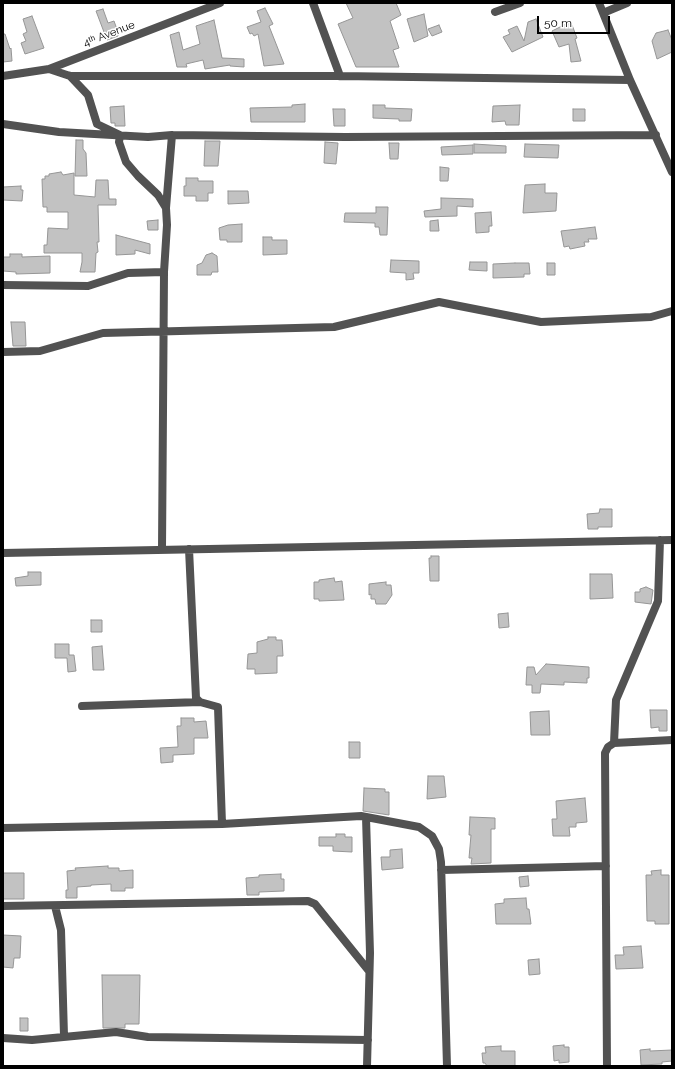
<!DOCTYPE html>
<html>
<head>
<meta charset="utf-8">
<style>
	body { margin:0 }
	#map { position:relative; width:675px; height:1069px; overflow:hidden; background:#fff; font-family:Raleway,sans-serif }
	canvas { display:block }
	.frame { position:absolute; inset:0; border:4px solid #000; pointer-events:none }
	.scale { position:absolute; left:537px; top:16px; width:73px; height:18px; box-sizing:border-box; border:2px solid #000; border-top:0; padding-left:5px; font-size:12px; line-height:14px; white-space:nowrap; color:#000; -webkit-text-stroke:3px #fff; paint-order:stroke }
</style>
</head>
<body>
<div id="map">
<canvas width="675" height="1069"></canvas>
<div class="frame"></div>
<div class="scale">50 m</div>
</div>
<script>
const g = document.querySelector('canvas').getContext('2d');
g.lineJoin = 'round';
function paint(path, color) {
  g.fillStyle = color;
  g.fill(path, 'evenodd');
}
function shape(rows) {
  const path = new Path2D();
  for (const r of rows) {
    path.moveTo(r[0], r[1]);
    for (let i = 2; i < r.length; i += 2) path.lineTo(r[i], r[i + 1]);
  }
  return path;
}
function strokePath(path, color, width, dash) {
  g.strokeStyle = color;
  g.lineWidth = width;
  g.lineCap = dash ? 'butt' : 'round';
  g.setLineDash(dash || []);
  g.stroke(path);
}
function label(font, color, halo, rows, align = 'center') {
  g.font = font + ' Raleway,sans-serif';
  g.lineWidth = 3;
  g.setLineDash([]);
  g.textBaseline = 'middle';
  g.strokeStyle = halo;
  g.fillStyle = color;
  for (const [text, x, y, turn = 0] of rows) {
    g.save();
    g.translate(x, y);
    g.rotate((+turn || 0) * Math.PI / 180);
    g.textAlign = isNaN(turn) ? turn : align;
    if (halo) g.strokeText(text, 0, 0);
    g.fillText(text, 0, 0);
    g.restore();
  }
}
const building = shape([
	[346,3,396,3,401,15,390,21,399,48,393,50,399,67,356,67,338,24,353,18,346,3],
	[265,8,273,24,269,26,284,64,264,66,258,34,254,36,252,33,250,34,247,27,261,22,257,11,265,8],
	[103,9,108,23,114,21,118,32,118,36,107,40,96,11,103,9],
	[424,14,428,36,414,42,407,19,424,14],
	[32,16,44,48,25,54,21,43,26,41,23,34,27,32,23,19,32,16],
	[536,19,543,37,512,52,503,37,510,34,508,30,517,26,524,41,528,22,536,19],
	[214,20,222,58,244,59,244,67,230,66,230,65,205,69,203,60,186,64,187,67,177,67,170,35,179,32,183,50,200,44,196,26,214,20],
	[568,23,570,26,572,25,577,38,575,39,581,61,571,62,569,44,559,47,552,31,568,23],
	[439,25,442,32,432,36,428,29,439,25],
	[668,30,672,40,672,52,657,59,652,41,656,33,668,30],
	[3,34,5,34,10,49,11,48,12,61,3,62,3,34],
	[305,104,305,122,251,122,250,108,292,107,292,105,305,104],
	[373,105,385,105,385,108,412,109,411,121,399,121,399,119,373,118,373,105],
	[520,105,519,125,506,125,505,121,492,122,493,106,520,105],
	[124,106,125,126,115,126,115,123,111,123,110,107,124,106],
	[333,109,345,109,345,126,334,126,333,109],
	[573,109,585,109,585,121,573,121,573,109],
	[76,140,83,140,83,149,86,153,87,176,75,176,76,140],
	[205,141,220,141,218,166,204,166,205,141],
	[325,142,338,143,336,164,324,163,325,142],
	[389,143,399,143,398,159,390,159,389,143],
	[474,144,506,146,506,153,474,153,474,144],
	[525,144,559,145,558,158,524,157,525,144],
	[473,145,473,154,442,155,441,147,473,145],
	[440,167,449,168,448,181,440,181,440,167],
	[61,172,63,175,74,173,74,195,95,197,96,180,108,180,109,199,116,199,116,205,98,205,99,242,97,242,98,252,96,253,95,272,80,272,82,262,82,253,44,253,44,245,47,245,48,228,68,229,68,212,47,212,47,207,43,207,42,179,45,179,45,176,49,176,49,174,61,172],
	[186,178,198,178,198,181,213,181,213,193,208,193,208,201,196,201,196,196,184,196,184,186,186,186,186,178],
	[545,184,545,193,557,193,556,211,523,213,525,185,545,184],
	[21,186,21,190,23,190,22,201,3,200,3,187,21,186],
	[228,191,248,191,249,203,228,204,228,191],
	[441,198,473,199,473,207,457,206,457,216,425,217,424,211,441,209,441,198],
	[376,207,388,207,387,235,380,235,379,227,375,227,375,223,344,222,345,213,376,213,376,207],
	[491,212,492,226,489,226,489,232,476,233,475,213,491,212],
	[158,220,158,230,148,230,147,221,158,220],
	[438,220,439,231,430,231,430,221,438,220],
	[242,224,242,242,227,242,227,240,220,240,219,228,228,225,242,224],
	[595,227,597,239,588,239,589,242,584,242,585,246,570,249,569,246,564,247,561,231,595,227],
	[116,235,150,244,150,254,135,250,135,254,116,255,116,235],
	[263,237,272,237,272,240,287,240,287,254,263,255,263,237],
	[212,253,217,256,218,272,212,272,211,275,197,275,197,265,202,263,206,255,212,253],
	[10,254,22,254,22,257,50,256,50,273,16,274,16,272,3,271,3,257,10,257,10,254],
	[391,260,419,261,419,273,413,273,414,279,406,280,406,273,390,272,391,260],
	[470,262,487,262,487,271,469,270,470,262],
	[515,263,529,263,530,274,524,274,524,277,493,278,493,264,515,263],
	[547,263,555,263,555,275,547,275,547,263],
	[11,322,25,322,26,346,13,346,11,322],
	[600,509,612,509,612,527,598,527,598,529,588,529,587,514,599,513,600,509],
	[431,556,439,556,439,581,430,581,429,558,431,558,431,556],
	[28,572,41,572,41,585,16,586,15,578,28,576,28,572],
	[590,574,612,574,613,598,590,599,590,574],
	[334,578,335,582,342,581,344,600,319,601,319,599,314,599,314,582,319,582,319,580,334,578],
	[386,582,386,585,391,585,392,595,386,604,376,604,375,599,371,599,371,594,369,595,369,584,386,582],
	[646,587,653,590,651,604,635,602,635,592,640,592,640,589,646,587],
	[508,613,509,627,499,628,498,614,508,613],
	[91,620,102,620,102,632,91,632,91,620],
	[268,637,276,637,276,640,282,640,283,656,277,656,277,673,255,674,255,669,247,669,248,654,257,653,257,642,268,639,268,637],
	[55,644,69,644,69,655,74,655,76,671,68,672,67,658,55,658,55,644],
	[102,646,104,670,93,670,92,647,102,646],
	[546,664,589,667,589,678,587,678,587,683,564,682,564,685,541,684,540,693,532,693,532,685,526,685,527,667,534,667,536,675,546,664],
	[650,710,667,710,667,731,659,731,659,727,651,728,650,710],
	[549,711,550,735,531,735,530,712,549,711],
	[181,718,194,718,194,722,206,721,208,738,194,738,194,754,173,755,173,762,161,763,160,748,178,747,177,726,181,726,181,718],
	[349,742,360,742,360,758,349,758,349,742],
	[428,776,444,776,446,797,427,799,428,776],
	[364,788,385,789,385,792,389,792,389,815,363,811,364,788],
	[585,798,587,822,576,823,576,827,569,827,570,836,553,836,552,819,557,819,556,801,585,798],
	[470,817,495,818,495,829,491,829,491,863,471,864,472,858,469,858,471,835,469,835,470,817],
	[336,834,345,834,345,837,352,837,352,852,333,851,333,846,319,846,319,837,336,837,336,834],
	[402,849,403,868,382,870,381,857,390,857,390,850,402,849],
	[108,866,108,868,119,868,119,871,133,870,133,888,125,888,125,891,111,891,111,884,91,885,91,886,77,887,77,898,66,898,66,890,68,890,67,871,76,870,75,868,108,866],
	[661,870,661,875,669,875,669,924,655,924,655,921,647,921,646,875,652,875,651,871,661,870],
	[3,873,24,873,24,899,3,899,3,873],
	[281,874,281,879,284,879,284,891,259,892,259,895,247,895,246,878,259,877,259,875,281,874],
	[528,876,529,886,520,887,519,877,528,876],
	[526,898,527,909,529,909,531,924,496,924,495,904,504,903,504,899,526,898],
	[3,935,21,936,20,958,14,958,13,968,3,967,3,935],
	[641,946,643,968,616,969,615,955,624,955,623,947,641,946],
	[539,959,540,974,529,975,528,960,539,959],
	[102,975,140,975,139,1024,125,1024,125,1028,103,1028,102,975],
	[20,1018,28,1018,28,1031,20,1031,20,1018],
	[564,1045,564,1047,569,1047,569,1062,559,1063,559,1060,554,1061,553,1046,564,1045],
	[501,1046,501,1051,515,1051,515,1066,487,1066,485,1063,483,1063,482,1053,486,1053,485,1047,501,1046],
	[650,1049,650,1051,672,1050,672,1061,662,1062,662,1064,641,1065,640,1050,650,1049]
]);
const minor = shape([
	[313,3,340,76],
	[599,3,630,80,672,172],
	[495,12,520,3],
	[603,13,627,3],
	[49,69,70,76,340,76,630,80],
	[3,76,49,69,220,3],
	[70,76,88,95,97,124,120,135,119,142,126,162,138,176,158,195,166,208,167,225,164,272,162,549],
	[3,124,59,132,148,137,172,135,345,137,656,135],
	[166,208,172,135],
	[3,285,88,286,128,273,164,272],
	[3,352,40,351,103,333,334,327,439,302,541,322,651,317,672,311],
	[189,549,196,698,200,702,218,707,222,824],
	[3,553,672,540],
	[82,706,200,702],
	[614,743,616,700,658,601,660,540],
	[366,817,370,953,367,1066],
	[3,828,222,824,361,816,419,827,432,836,439,849,441,862,447,1066],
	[441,870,606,866],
	[3,906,308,901,315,904,369,971],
	[55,906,61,930,64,1036],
	[3,1038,32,1040,116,1032,148,1037,368,1040],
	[607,1066,605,753,608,747,614,743,672,740]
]);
const streetNames = [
	["4ᵗʰ Avenue",109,34,-21]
];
paint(building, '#c2c2c2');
strokePath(building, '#969696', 1);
strokePath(minor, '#525252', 8);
label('11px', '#000', '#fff', streetNames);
</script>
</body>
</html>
